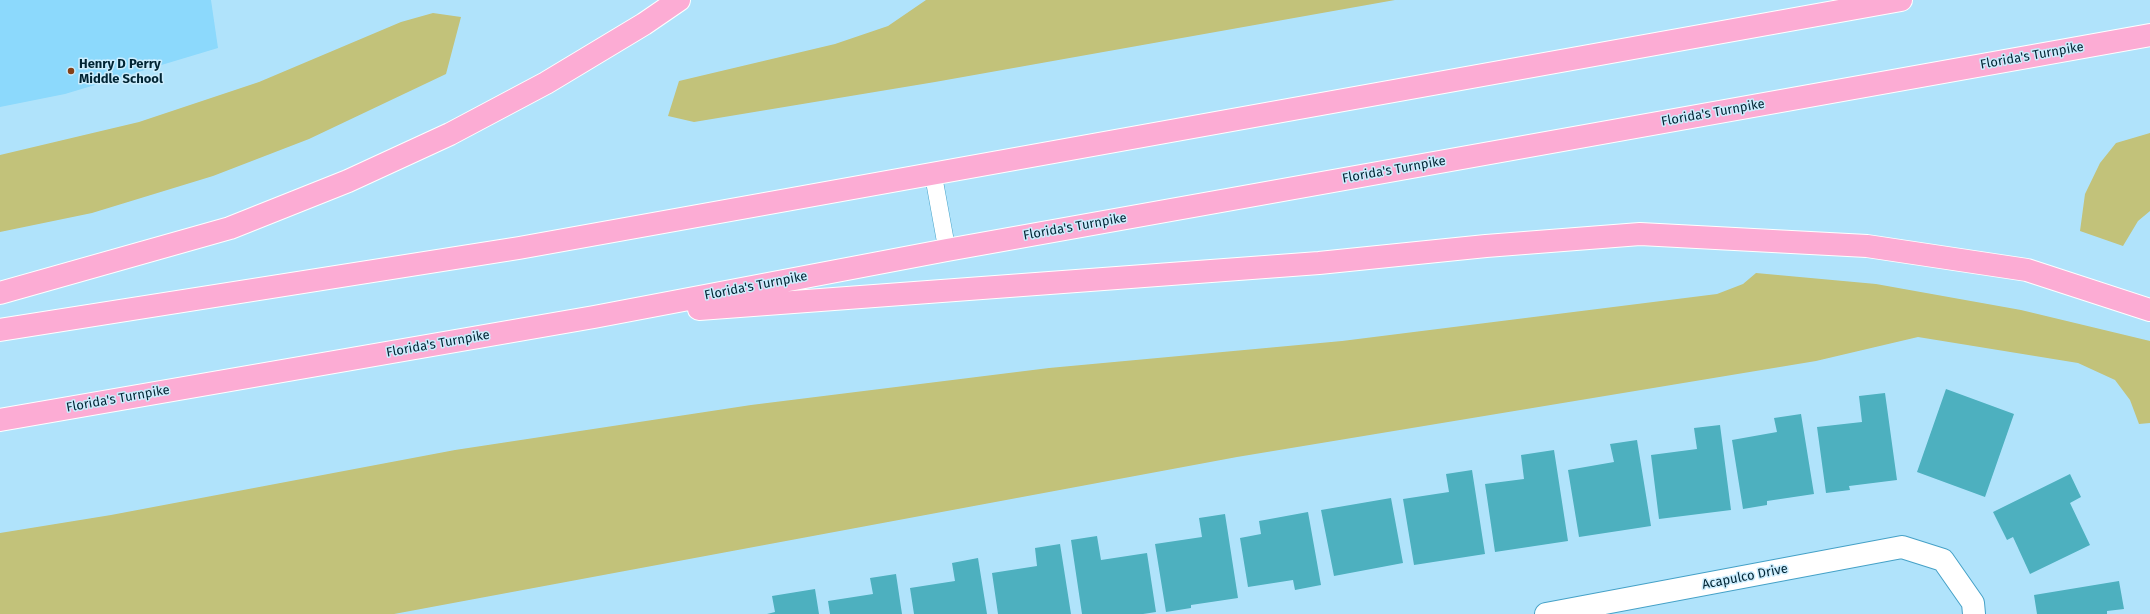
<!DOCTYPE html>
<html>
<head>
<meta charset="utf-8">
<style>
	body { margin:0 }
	canvas { display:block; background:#b0e3fb }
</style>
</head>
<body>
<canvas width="2150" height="614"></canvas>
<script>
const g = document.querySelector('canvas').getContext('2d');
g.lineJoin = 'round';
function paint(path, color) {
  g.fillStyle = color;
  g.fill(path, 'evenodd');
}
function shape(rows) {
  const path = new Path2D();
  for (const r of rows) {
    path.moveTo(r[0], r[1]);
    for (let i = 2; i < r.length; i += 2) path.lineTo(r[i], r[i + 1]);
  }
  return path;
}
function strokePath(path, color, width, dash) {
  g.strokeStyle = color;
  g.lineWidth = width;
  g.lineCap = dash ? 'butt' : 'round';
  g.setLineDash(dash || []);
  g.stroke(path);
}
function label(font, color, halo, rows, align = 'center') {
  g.font = font + ' "Fira Sans",sans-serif';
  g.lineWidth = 3;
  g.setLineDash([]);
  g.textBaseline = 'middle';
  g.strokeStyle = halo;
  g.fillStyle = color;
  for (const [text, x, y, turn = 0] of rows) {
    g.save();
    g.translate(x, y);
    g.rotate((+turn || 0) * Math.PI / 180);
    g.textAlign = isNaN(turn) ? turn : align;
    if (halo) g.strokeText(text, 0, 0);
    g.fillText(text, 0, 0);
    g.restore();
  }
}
const built = shape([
	[0,0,211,0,218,48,65,94,0,107]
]);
const water = shape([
	[926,0,1395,0,935,82,694,122,668,116,679,81,835,44,888,26],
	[433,13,461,17,446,74,309,139,213,176,92,213,0,232,0,155,139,122,259,82,401,22],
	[2150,133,2150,211,2138,221,2123,246,2080,231,2085,194,2100,163,2116,143],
	[1756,273,1876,284,2021,310,2150,341,2150,423,2139,424,2130,400,2115,380,2078,363,1918,337,1816,361,1237,457,394,614,0,614,0,533,111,515,455,450,751,405,1049,368,1342,341,1717,294,1743,284]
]);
const building = shape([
	[1946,389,2014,414,1985,497,1917,472],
	[1885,393,1897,480,1849,486,1850,490,1826,493,1817,427,1862,422,1859,396],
	[1801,414,1814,494,1767,501,1767,505,1743,509,1732,440,1777,432,1774,418],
	[1720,425,1731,510,1659,519,1651,455,1697,449,1694,428],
	[1637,440,1651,526,1579,537,1568,470,1614,462,1610,444],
	[1554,450,1568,541,1495,552,1485,484,1524,479,1521,455],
	[1472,470,1485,554,1414,565,1403,499,1449,492,1446,474],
	[2070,474,2081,497,2070,503,2090,545,2030,574,2013,537,2007,540,1993,512],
	[1391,498,1403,563,1334,576,1321,510],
	[1308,512,1321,585,1295,590,1293,580,1248,587,1240,538,1261,534,1259,521],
	[1225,514,1238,598,1191,605,1191,608,1166,612,1155,544,1202,537,1199,518],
	[1097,536,1101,560,1147,553,1156,612,1143,614,1082,614,1071,540],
	[1060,544,1071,614,998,614,992,573,1037,566,1035,548],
	[978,558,987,614,914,614,910,588,955,581,952,563],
	[896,574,902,614,830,614,828,601,873,594,870,578],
	[2119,581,2124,609,2107,611,2107,614,2037,614,2034,595],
	[815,589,819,614,767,614,775,612,772,596]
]);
const lane = shape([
	[933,173,947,250]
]);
const street = shape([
	[1546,614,1902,547,1943,560,1973,603,1974,614]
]);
const highway = shape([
	[0,293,230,228,348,181,450,134,546,83,644,24,679,0],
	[699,309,1319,263,1486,246,1640,234,1867,246,2027,270,2150,310],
	[0,330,519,248,1901,0],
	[0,420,594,317,947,250,2150,35]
]);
const markers = [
	[71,71,4,"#854016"]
];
const streetNames = [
	["Florida's Turnpike",2032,56,-10],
	["Florida's Turnpike",1713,113,-10],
	["Florida's Turnpike",1394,170,-10],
	["Florida's Turnpike",1075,227,-10],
	["Florida's Turnpike",756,286,-11],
	["Florida's Turnpike",438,344,-10],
	["Florida's Turnpike",118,399,-10],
	["Acapulco Drive",1745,577,-11]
];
const poiNames = [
	["Henry D Perry",79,64],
	["Middle School",79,79]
];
paint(built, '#8cd9fc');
paint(water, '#c2c27a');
paint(building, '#4db0bf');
strokePath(lane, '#45a1c7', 18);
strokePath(street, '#45a1c7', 24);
strokePath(highway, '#fff', 24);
strokePath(lane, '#fff', 17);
strokePath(street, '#fff', 22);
strokePath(highway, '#fcacd4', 22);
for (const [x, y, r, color] of markers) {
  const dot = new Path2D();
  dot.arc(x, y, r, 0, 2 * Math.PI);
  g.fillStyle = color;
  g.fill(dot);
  strokePath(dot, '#ccedfd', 1.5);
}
label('13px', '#002433', '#ccedfd', streetNames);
label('bold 13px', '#002433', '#ccedfd', poiNames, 'left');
</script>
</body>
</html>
